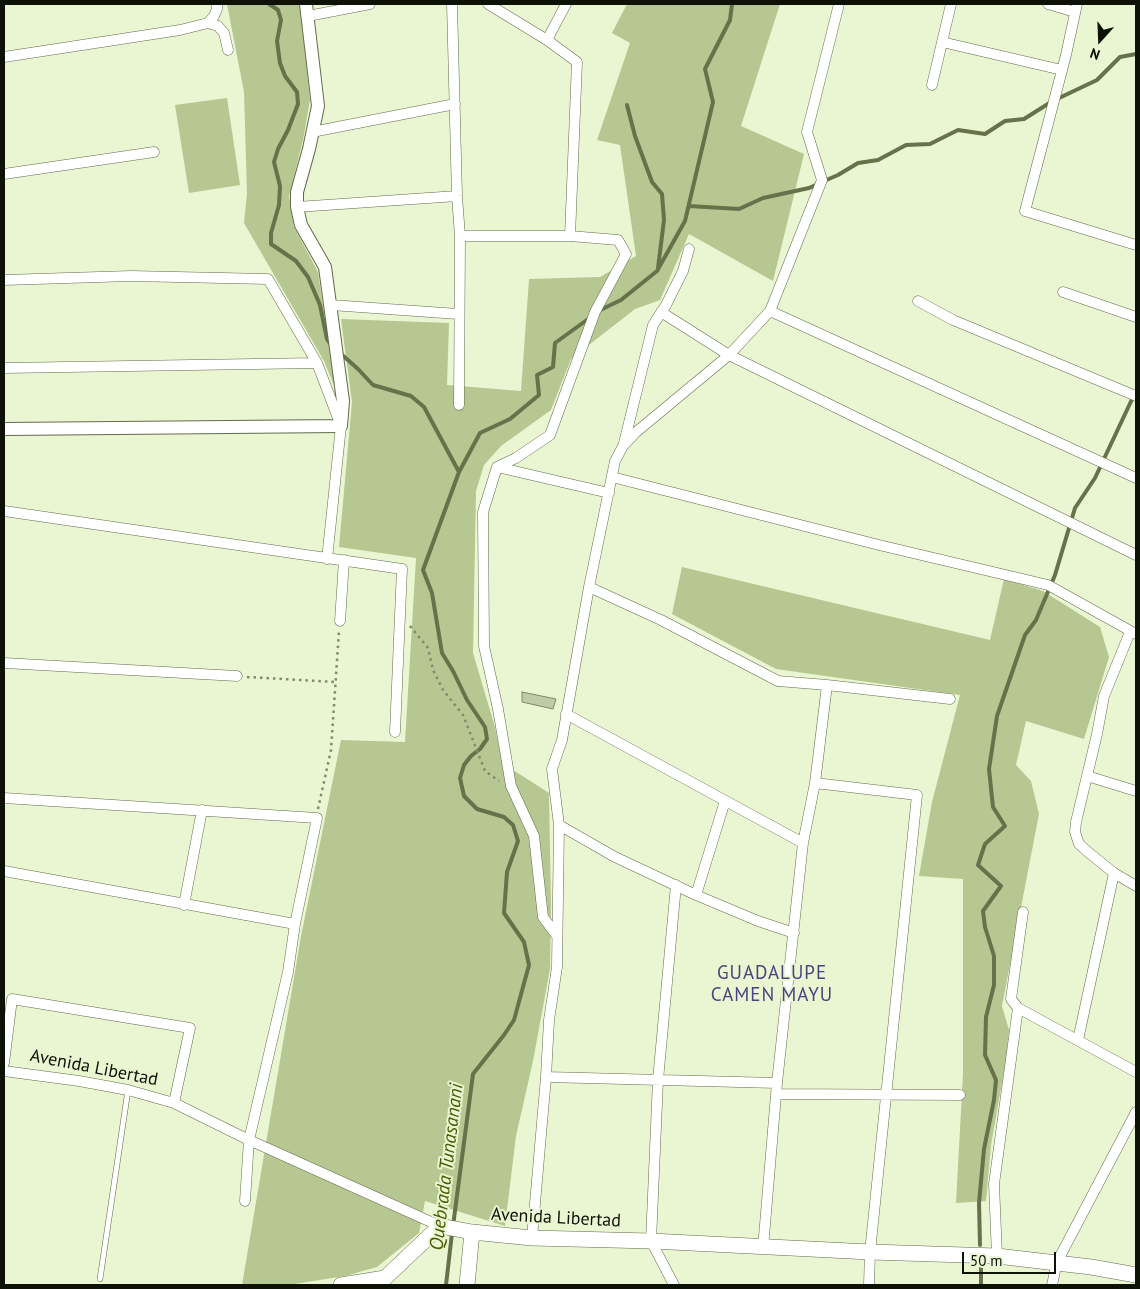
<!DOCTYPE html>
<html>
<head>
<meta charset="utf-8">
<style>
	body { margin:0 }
	#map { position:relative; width:1140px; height:1289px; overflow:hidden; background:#eaf5d1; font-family:"PT Sans",sans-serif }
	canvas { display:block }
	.frame { position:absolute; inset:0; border:5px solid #0e1106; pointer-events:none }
	.north { position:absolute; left:1075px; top:15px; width:50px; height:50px; -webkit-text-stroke:4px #eaf5d1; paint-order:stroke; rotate:200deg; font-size:14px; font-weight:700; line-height:20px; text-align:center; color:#0e1106 }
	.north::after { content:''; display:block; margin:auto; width:18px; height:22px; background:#0e1106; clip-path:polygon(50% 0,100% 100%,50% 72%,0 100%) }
	.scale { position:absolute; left:962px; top:1252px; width:94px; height:22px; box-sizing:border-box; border:2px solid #0e1106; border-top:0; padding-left:6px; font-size:15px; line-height:18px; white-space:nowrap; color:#0e1106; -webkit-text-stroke:4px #eaf5d1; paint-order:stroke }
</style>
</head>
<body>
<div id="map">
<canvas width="1140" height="1289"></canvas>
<div class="frame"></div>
<div class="north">N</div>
<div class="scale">50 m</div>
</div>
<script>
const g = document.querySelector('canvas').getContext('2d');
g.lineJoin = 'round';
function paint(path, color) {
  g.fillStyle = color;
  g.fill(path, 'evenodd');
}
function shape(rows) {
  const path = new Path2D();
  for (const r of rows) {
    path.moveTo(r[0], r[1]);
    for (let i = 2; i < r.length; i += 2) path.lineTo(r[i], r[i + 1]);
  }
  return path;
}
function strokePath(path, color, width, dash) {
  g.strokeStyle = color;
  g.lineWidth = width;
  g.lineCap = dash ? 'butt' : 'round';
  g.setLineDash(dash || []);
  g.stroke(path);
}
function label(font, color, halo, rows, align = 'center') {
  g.font = font + ' "PT Sans",sans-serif';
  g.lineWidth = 4;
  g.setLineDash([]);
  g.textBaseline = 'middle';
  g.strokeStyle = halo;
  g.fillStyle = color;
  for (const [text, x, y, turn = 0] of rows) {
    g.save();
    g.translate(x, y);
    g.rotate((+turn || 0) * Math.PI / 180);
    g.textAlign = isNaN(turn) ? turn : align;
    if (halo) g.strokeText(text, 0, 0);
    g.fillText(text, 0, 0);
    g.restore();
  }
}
const green = shape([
	[227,4,300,4,310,100,303,140,289,196,294,227,318,272,335,388,324,361,244,223,247,193,244,92],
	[627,4,780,4,741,126,804,154,773,281,689,234,660,300,635,309,571,359,551,410,501,446,484,465,476,491,473,653,495,727,502,763,549,793,551,906,550,969,533,1061,516,1136,505,1226,425,1201,419,1233,377,1267,345,1276,288,1285,242,1285,301,936,341,740,405,742,416,558,339,547,352,402,341,319,449,323,447,385,521,391,529,279,600,277,636,256,620,145,597,140,630,43,612,33],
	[227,98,240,185,189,193,175,105],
	[682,567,990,640,1004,579,1043,591,1100,627,1109,657,1084,739,1026,721,1016,765,1031,781,1039,814,1002,1006,1009,1030,1006,1060,991,1145,986,1201,956,1203,963,1074,963,879,919,876,932,802,960,695,776,669,672,614]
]);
const stream = shape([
	[269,4,278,10,281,20,277,41,280,63,285,76,297,92,298,104,288,130,278,149,274,162,280,186,279,205,271,233,271,244,296,261,308,277,320,305,327,339,331,345],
	[1057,99,1097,80,1120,57,1136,54],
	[627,105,635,136,652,182,662,194,664,220,658,268],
	[824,181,838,175,858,163,878,160,906,145,930,144,958,130,985,134,1005,121,1024,119,1051,102],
	[689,206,739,209,763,198,809,188,818,184],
	[598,311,621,300,657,271,685,221,713,102,705,69,730,20,732,4],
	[340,353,358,369,373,385,411,396,424,407,459,472],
	[453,1226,473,1074,504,1035,514,1020,529,965,524,942,504,913,507,872,518,841,513,825,504,817,477,809,464,796,460,778,464,765,471,756,480,749,487,739,485,727,467,700,453,671,442,653,432,593,423,570,459,472,480,433,510,419,539,395,537,375,553,367,555,343,591,317],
	[980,1245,979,1203,984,1149,994,1100,996,1080,985,1055,986,1017,994,985,994,956,985,927,983,911,1001,886,978,865,985,844,1005,826,993,807,989,769,997,716,1025,635,1036,620,1055,575,1075,508,1095,478,1134,395],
	[981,1268,981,1285],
	[446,1285,452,1233]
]);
const building = shape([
	[522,692,556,699,553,709,522,702,522,692]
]);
const path = shape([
	[410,626,428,648,433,670,443,690,463,715,485,771,499,781],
	[247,677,336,682],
	[318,809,331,750,339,631]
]);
const service = shape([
	[100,1279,128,1090]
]);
const minor = shape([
	[452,4,457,196,460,236,459,405],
	[488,4,547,40,577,62,570,236],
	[1048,4,1075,12],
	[1077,4,1066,55,1025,211,1136,245],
	[308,16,370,4],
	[208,23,218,26,224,33,228,50],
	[547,40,566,4],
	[942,42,1062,70],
	[4,57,180,30,208,23,214,16,217,9,217,4],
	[932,85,951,4],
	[312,132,455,104],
	[4,174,154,152],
	[297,207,457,196],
	[460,236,570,236,618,240,626,254,595,312,550,435,516,458,497,467,483,512,484,646,498,709,511,786,534,836,543,917,557,936],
	[4,280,131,276,268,279,317,363,341,426,327,559],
	[1063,292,1136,317],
	[918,301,953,320,1136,396],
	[331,305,458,314],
	[770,311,822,180,807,132,839,4],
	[661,312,729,355,1136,555],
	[4,368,317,363],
	[624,443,653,325,666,305,683,271,689,249],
	[497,467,609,493],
	[612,477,879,545,1048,585,1136,634],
	[4,511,402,569,395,732],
	[589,587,661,620,778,681,827,685,950,699],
	[340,621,344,560],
	[1130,632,1104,696,1097,734,1076,822,1075,832,1079,844,1088,852,1114,873,1136,886],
	[4,663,237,676],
	[566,714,803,843],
	[1087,776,1136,791],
	[815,783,917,795,870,1252,869,1285],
	[4,798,317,818,295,924,288,972,249,1140,245,1201],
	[559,825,615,857,696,895,758,921,794,933],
	[4,871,295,924],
	[696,895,725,801],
	[184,905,202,810],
	[1023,912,1011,999,1018,1008,1136,1072],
	[1078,1040,1114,873],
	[4,1063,12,999,190,1028,174,1103],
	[4,1071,79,1081,128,1090,174,1103,249,1140,440,1226],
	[546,1077,777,1083],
	[777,1094,960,1095],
	[532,1238,546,1077,549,1020,557,967,559,825,552,769,562,740,589,587,615,461,623,446,635,433,729,355,770,311,1136,478],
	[763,1248,777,1083,803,843,815,783,827,685],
	[997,1256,994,1184,1018,1008],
	[674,1285,651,1241,658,1080,676,885],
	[1052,1285,1057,1262,1136,1112]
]);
const tertiary = shape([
	[4,429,341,426,343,401,325,267,301,225,297,207,297,192,309,149,318,106,306,4]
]);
const secondary = shape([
	[341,1285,385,1278,440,1226,472,1232,532,1238,651,1241,870,1252,997,1256,1091,1267,1136,1275],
	[467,1285,472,1232]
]);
const streetNames = [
	["Avenida Libertad",94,1068,11],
	["Avenida Libertad",556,1218,3]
];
const neighbourhoodNames = [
	["GUADALUPE",772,974],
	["CAMEN MAYU",772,996]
];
const waterNames = [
	["Quebrada Tunasanani",447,1167,-83]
];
paint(green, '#b7c791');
strokePath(stream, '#67724a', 4);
paint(building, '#bfcaa7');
strokePath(building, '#7f8868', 1);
strokePath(service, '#626b4b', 6);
strokePath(minor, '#626b4b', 11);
strokePath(tertiary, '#626b4b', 14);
strokePath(secondary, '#626b4b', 16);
strokePath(path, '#828971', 2.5, [2.5, 4]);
strokePath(service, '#fff', 5);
strokePath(minor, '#fff', 10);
strokePath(tertiary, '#fff', 12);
strokePath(secondary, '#fff', 15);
label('18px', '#0e1106', '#eaf5d1', streetNames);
g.letterSpacing = '1px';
label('19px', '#4d4280', '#eaf5d1', neighbourhoodNames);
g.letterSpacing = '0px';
label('italic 19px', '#495a00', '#eaf5d1', waterNames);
</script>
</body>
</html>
